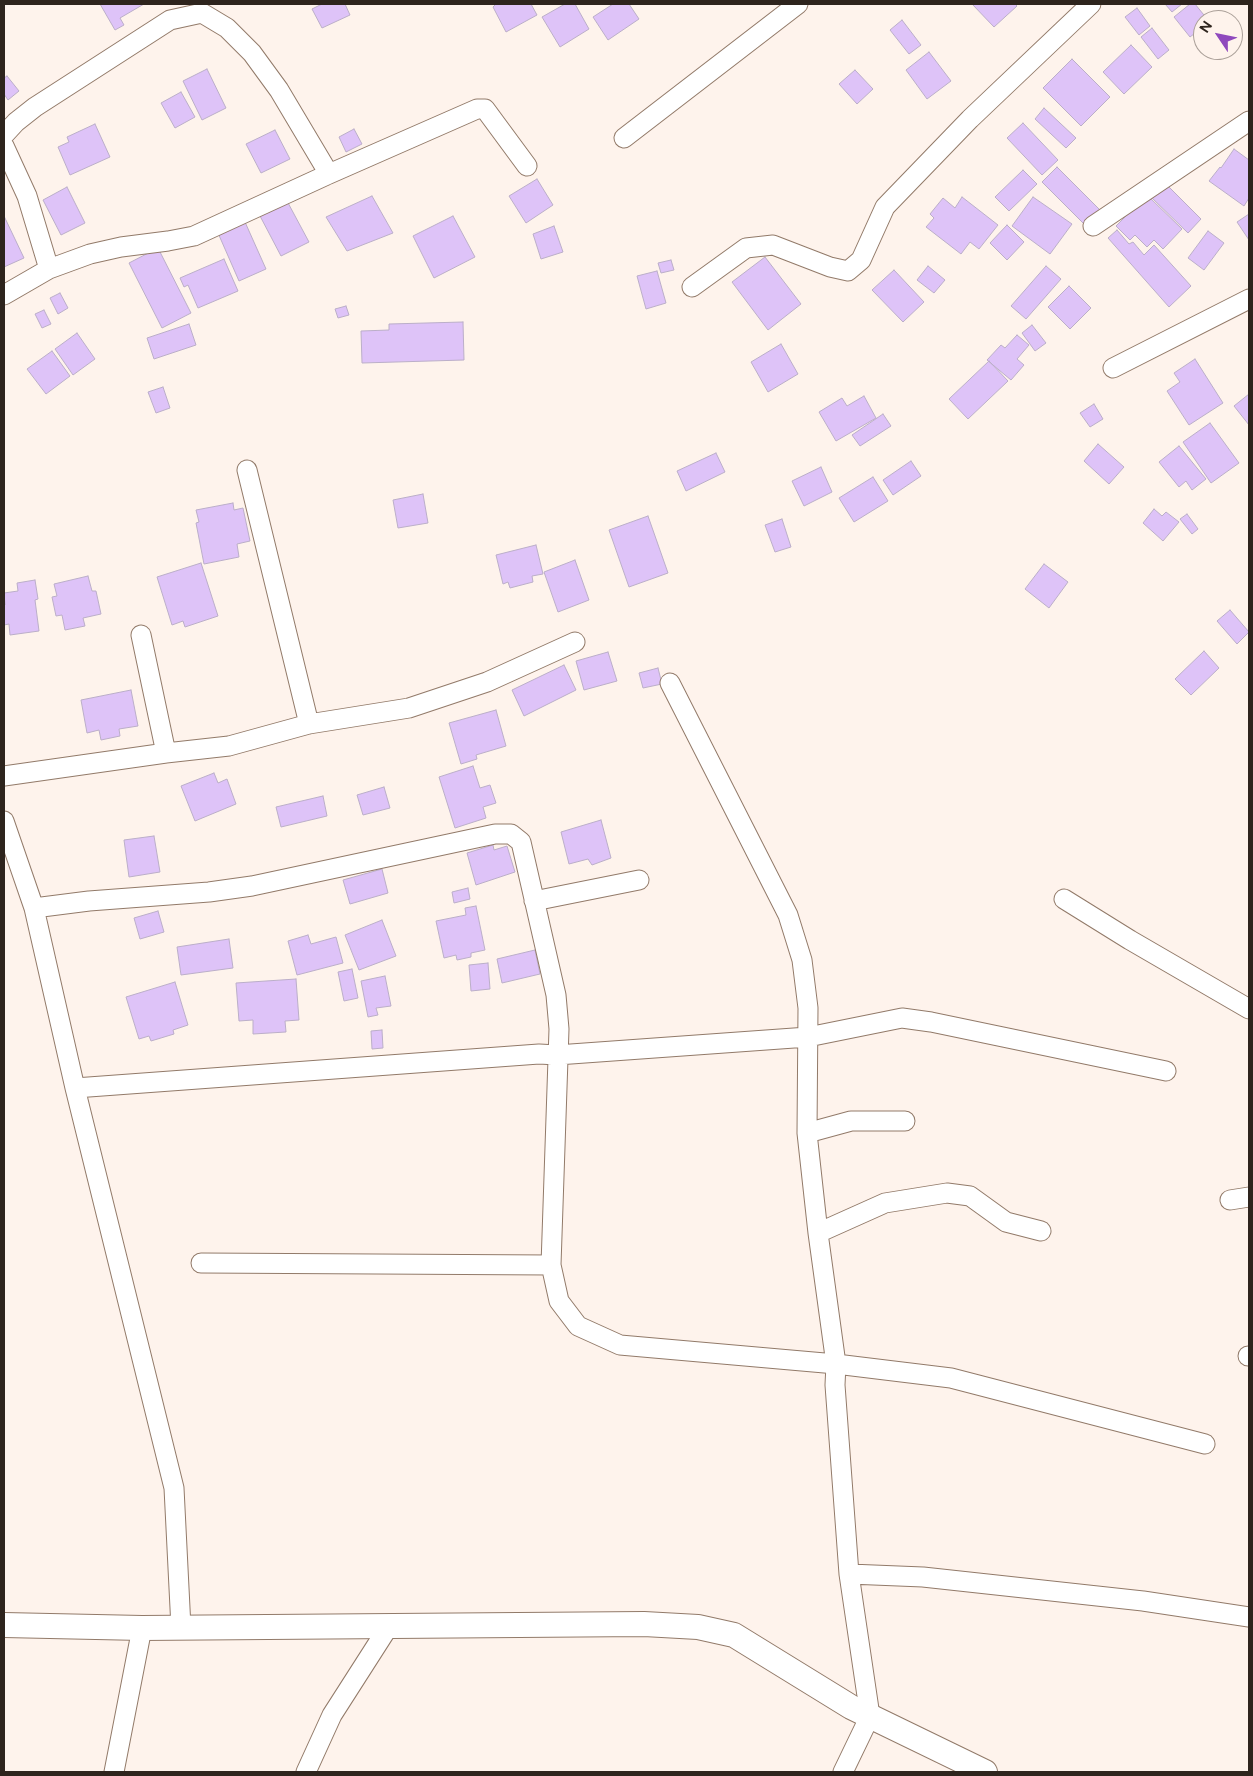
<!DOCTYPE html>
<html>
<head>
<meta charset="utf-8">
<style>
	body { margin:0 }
	#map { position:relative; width:1253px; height:1776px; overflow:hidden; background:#fef3ec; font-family:Figtree,sans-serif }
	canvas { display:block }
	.frame { position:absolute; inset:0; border:5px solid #2e241d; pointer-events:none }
	.north { position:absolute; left:1193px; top:10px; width:50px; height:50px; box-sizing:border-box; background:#fef3ec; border:1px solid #aba099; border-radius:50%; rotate:304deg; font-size:14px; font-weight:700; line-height:20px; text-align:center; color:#2e241d }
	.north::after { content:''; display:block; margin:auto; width:18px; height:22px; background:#8f49bd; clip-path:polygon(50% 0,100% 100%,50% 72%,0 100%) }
</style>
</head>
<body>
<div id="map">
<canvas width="1253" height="1776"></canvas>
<div class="frame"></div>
<div class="north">N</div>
</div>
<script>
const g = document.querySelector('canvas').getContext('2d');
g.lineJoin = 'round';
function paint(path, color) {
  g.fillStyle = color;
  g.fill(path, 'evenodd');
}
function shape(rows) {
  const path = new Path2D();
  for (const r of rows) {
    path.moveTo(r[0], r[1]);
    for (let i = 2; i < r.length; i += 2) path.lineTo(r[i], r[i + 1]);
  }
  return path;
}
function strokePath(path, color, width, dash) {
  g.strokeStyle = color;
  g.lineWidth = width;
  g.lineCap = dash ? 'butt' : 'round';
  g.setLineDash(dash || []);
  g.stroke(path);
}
const building = shape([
	[100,4,144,4,120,18,124,25,115,30,100,4],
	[322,4,345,4,350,15,322,28,312,9,322,4],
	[496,4,531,4,537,15,506,32,493,7,496,4],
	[565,4,575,4,589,29,560,47,542,17,565,4],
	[613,4,629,4,639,19,608,40,593,17,613,4],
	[972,4,1015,4,1017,6,994,27,972,4],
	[1165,4,1182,4,1172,12,1165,4],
	[1190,4,1195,4,1208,20,1203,20,1203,27,1190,37,1174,17,1190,4],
	[1137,8,1150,26,1139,35,1125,17,1137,8],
	[902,20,921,45,909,54,890,30,902,20],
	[1152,28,1169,50,1158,59,1141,37,1152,28],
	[1131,45,1152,67,1124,94,1103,72,1131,45],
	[929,52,951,81,927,99,906,70,929,52],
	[1072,59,1110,97,1081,126,1043,88,1072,59],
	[207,69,226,108,202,120,183,81,207,69],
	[855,70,873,89,857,104,839,84,855,70],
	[7,76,19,91,8,100,4,94,4,78,7,76],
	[181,92,195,117,175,128,161,103,181,92],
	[1044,108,1076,138,1066,148,1035,119,1044,108],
	[1023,123,1058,160,1042,175,1007,138,1023,123],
	[95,124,110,157,70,175,58,147,69,142,67,137,95,124],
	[354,129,362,144,346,152,339,137,354,129],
	[275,130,290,159,261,173,246,144,275,130],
	[1234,149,1249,160,1249,198,1244,206,1209,181,1220,167,1221,168,1234,149],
	[1057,167,1100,210,1085,225,1042,182,1057,167],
	[1023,170,1037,184,1009,211,995,197,1023,170],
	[537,179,553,205,526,223,509,196,537,179],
	[1164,182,1201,219,1188,233,1150,196,1164,182],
	[67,187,85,223,61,235,43,200,67,187],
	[1147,195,1182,229,1163,249,1154,240,1147,247,1135,235,1130,240,1116,226,1147,195],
	[372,196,393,233,347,251,326,217,372,196],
	[962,197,998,225,979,249,970,242,961,254,926,227,934,218,930,214,943,198,955,208,962,197],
	[1033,197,1072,224,1050,254,1012,226,1033,197],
	[287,201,309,242,281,256,260,216,287,201],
	[1249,214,1249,240,1237,222,1249,214],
	[4,216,24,258,4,267,4,216],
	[453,216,475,257,434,278,413,236,453,216],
	[245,222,266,269,239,281,218,233,245,222],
	[1007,225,1024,242,1007,260,990,243,1007,225],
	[554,226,563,252,541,259,533,234,554,226],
	[1117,230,1129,244,1133,242,1144,255,1154,245,1191,286,1169,307,1108,238,1117,230],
	[1208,231,1224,243,1204,270,1188,258,1208,231],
	[158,248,191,313,162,328,129,263,158,248],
	[765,257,801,304,768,330,732,282,765,257],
	[224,259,238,291,198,308,188,285,184,287,180,278,224,259],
	[671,260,674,270,661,273,658,263,671,260],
	[928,266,945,280,934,293,917,280,928,266],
	[1046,266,1061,279,1026,319,1011,306,1046,266],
	[894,270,924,302,903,322,872,290,894,270],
	[657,271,666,303,646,309,637,276,657,271],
	[1069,286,1091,308,1070,329,1048,307,1069,286],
	[60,293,68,308,58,314,50,298,60,293],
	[346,306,349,315,338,318,335,309,346,306],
	[44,310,51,324,42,328,35,314,44,310],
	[463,322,464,360,362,363,361,331,389,330,389,324,463,322],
	[189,324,196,345,154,359,147,338,189,324],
	[1032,325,1046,343,1035,351,1022,333,1032,325],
	[77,333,95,359,73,375,55,349,77,333],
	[1017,335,1029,345,1017,359,1024,365,1011,380,987,360,1001,345,1005,348,1017,335],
	[781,344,798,374,768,392,751,362,781,344],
	[52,351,70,376,46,394,27,369,52,351],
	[1195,359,1223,403,1189,425,1167,391,1180,382,1174,373,1195,359],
	[989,361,1008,381,968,419,949,399,989,361],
	[163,387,170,408,156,413,148,392,163,387],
	[1249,394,1249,425,1234,406,1249,394],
	[864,396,876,418,836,441,819,412,842,398,847,406,864,396],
	[1094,404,1103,419,1090,427,1080,413,1094,404],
	[883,414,891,426,860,446,852,435,883,414],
	[1210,423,1239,463,1211,483,1183,442,1210,423],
	[1098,444,1124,467,1109,484,1084,461,1098,444],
	[1179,446,1206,479,1192,490,1186,481,1179,487,1159,462,1179,446],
	[716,453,725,472,686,491,677,471,716,453],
	[911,461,921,476,893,495,883,480,911,461],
	[821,467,832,492,804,506,792,481,821,467],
	[873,477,888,501,854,522,839,498,873,477],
	[423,494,428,523,398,528,393,500,423,494],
	[233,503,234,510,243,508,250,541,237,544,239,557,204,564,196,523,199,522,196,510,233,503],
	[1154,509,1162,516,1166,512,1179,522,1163,541,1143,523,1154,509],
	[1187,514,1198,529,1192,534,1180,519,1187,514],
	[648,516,668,573,629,587,609,530,648,516],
	[782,519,791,547,775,552,765,525,782,519],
	[536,545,543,574,532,576,533,582,510,588,508,582,503,584,496,555,536,545],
	[575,560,589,600,558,612,544,572,575,560],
	[201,563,218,616,185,627,183,621,172,625,157,577,201,563],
	[1044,564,1068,582,1049,608,1025,589,1044,564],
	[88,576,92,591,96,591,101,614,83,618,85,626,65,630,62,615,56,616,52,597,57,596,54,584,88,576],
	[35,580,38,599,35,600,39,631,10,635,9,624,4,625,4,605,5,605,4,593,18,591,17,583,35,580],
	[1230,610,1249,632,1237,644,1217,621,1230,610],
	[1204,651,1219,668,1191,695,1175,679,1204,651],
	[608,652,617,681,584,690,576,661,608,652],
	[564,665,576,690,524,716,512,690,564,665],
	[658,668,662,684,643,688,639,673,658,668],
	[131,690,138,726,119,729,120,736,101,740,99,730,87,733,81,700,131,690],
	[496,710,506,746,476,755,477,759,461,764,449,723,496,710],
	[473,766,480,788,490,785,496,803,483,807,486,818,455,828,439,777,473,766],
	[214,773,218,783,227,779,236,804,195,821,181,786,214,773],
	[384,787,390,808,363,815,357,795,384,787],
	[323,796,327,816,281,827,276,807,323,796],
	[601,820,611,858,592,865,588,859,569,864,561,832,601,820],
	[154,836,160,872,129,877,124,840,154,836],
	[493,845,494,850,507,846,515,872,476,885,467,853,493,845],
	[382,869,388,893,350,904,343,880,382,869],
	[468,888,470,899,454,903,452,892,468,888],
	[476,906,485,950,471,953,471,957,457,960,456,955,444,958,436,921,466,915,465,908,476,906],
	[158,911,164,932,140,939,134,918,158,911],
	[382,920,396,956,359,970,345,935,382,920],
	[308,935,311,944,336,937,343,963,297,975,288,941,308,935],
	[229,939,233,968,181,975,177,947,229,939],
	[535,950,540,974,502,983,497,959,535,950],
	[488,963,490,989,471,991,469,965,488,963],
	[352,969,358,998,344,1001,338,972,352,969],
	[385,976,391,1006,376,1008,378,1015,368,1017,361,981,385,976],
	[296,979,299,1020,285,1021,286,1032,253,1034,253,1020,239,1021,236,983,296,979],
	[175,982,188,1025,173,1030,174,1034,151,1041,149,1036,139,1039,126,997,175,982],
	[382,1030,383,1048,372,1049,371,1031,382,1030]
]);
const minor = shape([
	[4,135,16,122,35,107,170,20,202,13,227,28,252,53,279,90,329,174],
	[624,138,798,4],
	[4,146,27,196,49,269],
	[1093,226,1249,121],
	[692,287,746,248,773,245,830,267,848,271,861,260,885,207,970,119,1091,4],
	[4,295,49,269,90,254,121,247,168,241,194,236,329,174,477,109,485,109,527,166],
	[1113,368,1249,299],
	[247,470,309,724],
	[141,635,166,753],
	[670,683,788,915,802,960,808,1008,807,1133,818,1233,836,1364,835,1385,849,1574,870,1716,843,1772],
	[4,776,166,753,229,746,309,724,409,708,487,682,575,642],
	[4,821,34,908,75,1088,174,1488,181,1628],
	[1064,899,1130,940,1249,1009],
	[534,901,639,880],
	[34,908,89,901,209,892,252,886,495,834,511,834,521,842,556,995,559,1029,551,1265,559,1301,578,1326,620,1345,836,1364,951,1378,1205,1444],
	[75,1088,539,1054,557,1055,808,1037,902,1018,931,1022,1166,1071],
	[807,1133,851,1121,905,1121],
	[1230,1200,1249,1197],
	[818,1233,885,1203,947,1193,970,1196,1006,1222,1041,1231],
	[201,1263,551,1265],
	[1248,1356,1249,1356],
	[849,1574,923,1577,1143,1601,1249,1617],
	[114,1772,142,1628],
	[306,1772,332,1715,389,1626]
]);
const tertiary = shape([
	[4,1625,142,1628,644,1624,698,1627,734,1635,851,1707,985,1772]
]);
paint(building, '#dec3f8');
strokePath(building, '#bbaec8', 1);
strokePath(minor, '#927a69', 21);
strokePath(tertiary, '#927a69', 26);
strokePath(minor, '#fff', 19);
strokePath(tertiary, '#fff', 24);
</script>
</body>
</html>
